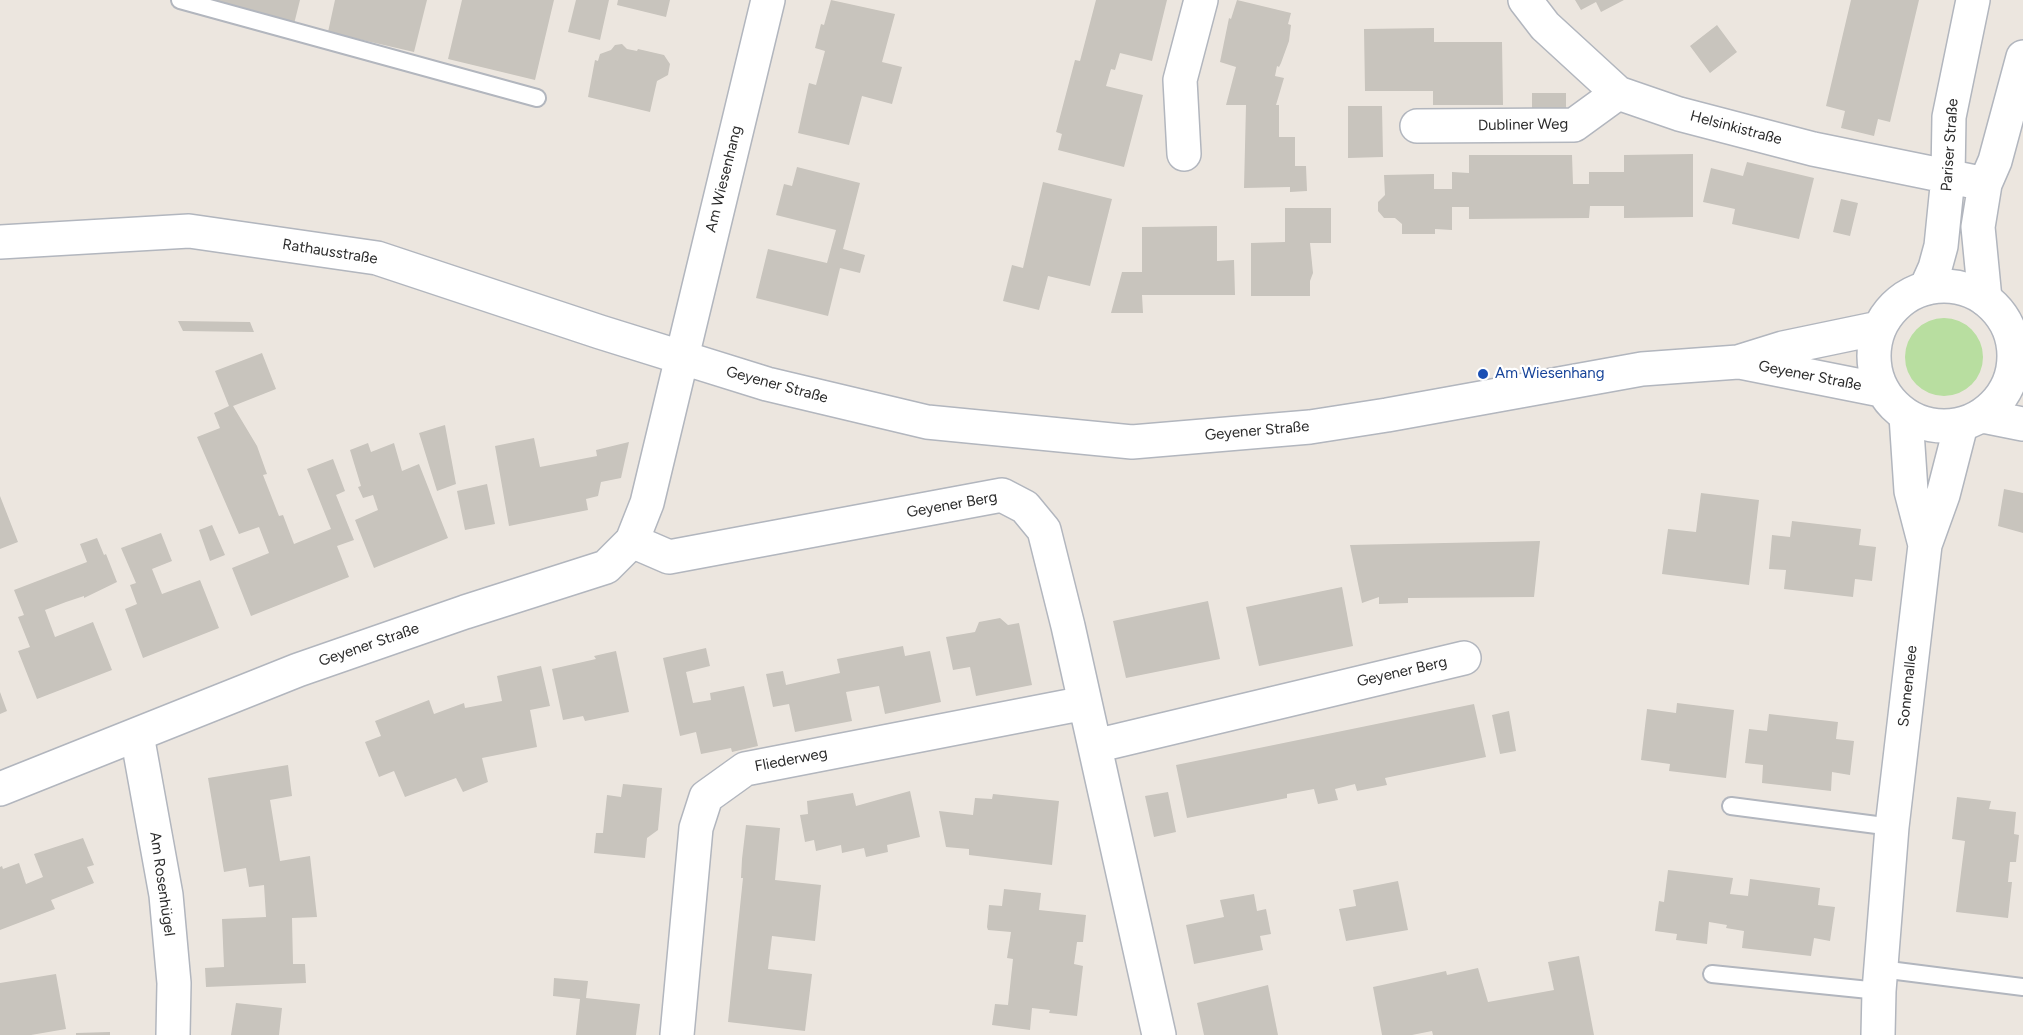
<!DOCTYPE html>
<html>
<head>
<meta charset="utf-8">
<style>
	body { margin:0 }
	canvas { display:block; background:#ece6df }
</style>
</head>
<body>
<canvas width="2023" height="1035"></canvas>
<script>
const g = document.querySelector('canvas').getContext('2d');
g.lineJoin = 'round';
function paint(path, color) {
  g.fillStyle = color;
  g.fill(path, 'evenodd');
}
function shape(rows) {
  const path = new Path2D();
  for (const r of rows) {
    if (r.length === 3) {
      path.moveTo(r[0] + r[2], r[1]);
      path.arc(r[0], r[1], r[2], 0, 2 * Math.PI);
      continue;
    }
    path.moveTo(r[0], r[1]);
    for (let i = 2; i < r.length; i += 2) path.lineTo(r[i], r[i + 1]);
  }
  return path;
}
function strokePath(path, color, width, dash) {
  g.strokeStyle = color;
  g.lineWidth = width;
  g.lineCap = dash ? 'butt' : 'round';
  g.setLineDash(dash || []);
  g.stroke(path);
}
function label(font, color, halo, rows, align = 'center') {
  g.font = font + ' Figtree,sans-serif';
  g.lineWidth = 4.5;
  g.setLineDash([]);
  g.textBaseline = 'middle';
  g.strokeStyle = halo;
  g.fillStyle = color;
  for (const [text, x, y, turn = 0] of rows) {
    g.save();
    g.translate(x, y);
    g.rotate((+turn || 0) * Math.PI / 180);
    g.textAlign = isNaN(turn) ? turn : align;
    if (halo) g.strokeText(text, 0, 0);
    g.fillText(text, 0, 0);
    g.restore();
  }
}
const green = shape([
	[1944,357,39]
]);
const building = shape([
	[208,0,300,0,294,24],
	[335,0,427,0,414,52,328,32],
	[462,0,554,0,535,80,448,59],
	[576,0,609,0,600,40,568,32],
	[618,0,670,0,666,17,617,5],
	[831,0,895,14,882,62,902,67,892,104,862,96,849,145,798,133,809,83,816,85,825,51,815,48,821,24,824,25],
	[1096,0,1167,0,1152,61,1120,53,1115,70,1111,69,1106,86,1143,95,1124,167,1058,150,1062,134,1056,132,1061,113,1075,60,1080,61],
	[1237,0,1291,13,1288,24,1291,25,1289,41,1281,63,1279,67,1277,66,1275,76,1284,78,1276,105,1279,105,1279,137,1295,137,1295,166,1306,166,1307,191,1290,192,1290,187,1244,188,1246,105,1226,105,1236,67,1220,62,1229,18,1231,19],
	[1575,0,1624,0,1601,12,1596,2,1581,10],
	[1851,0,1919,0,1890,122,1878,119,1874,136,1841,128,1845,111,1826,106],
	[1717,25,1737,52,1710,73,1690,46],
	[1434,28,1434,42,1502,42,1503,105,1433,105,1433,91,1365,91,1364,29],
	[622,44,627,49,637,51,638,49,664,55,670,64,668,75,657,81,650,112,588,97,595,60,598,61,600,54,611,50,615,45],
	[1532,93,1566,93,1566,110,1532,110],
	[1348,106,1382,106,1383,157,1348,158],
	[1693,154,1693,217,1624,218,1624,206,1590,206,1589,218,1469,219,1469,207,1452,207,1452,230,1435,229,1435,234,1402,234,1402,224,1395,218,1384,218,1378,211,1378,202,1385,195,1384,175,1434,174,1434,189,1452,189,1452,172,1469,173,1469,155,1572,155,1573,184,1589,184,1589,172,1624,172,1624,155],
	[1747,162,1814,178,1799,239,1732,224,1735,209,1703,202,1711,168,1743,176],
	[797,167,860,183,843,249,865,255,860,273,840,268,828,316,756,298,768,249,827,263,836,230,776,215,784,184,792,186],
	[1043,182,1112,199,1090,286,1048,276,1039,310,1003,301,1012,265,1023,268],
	[1841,199,1858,203,1850,236,1833,232],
	[1285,208,1331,208,1331,243,1310,243,1313,273,1310,281,1310,296,1251,296,1251,243,1285,242],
	[1217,226,1217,261,1234,260,1235,295,1142,295,1143,313,1111,313,1122,272,1142,272,1142,227],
	[178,321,250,322,254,332,183,331],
	[262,353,276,389,233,406,257,446,267,474,263,475,279,516,283,515,294,544,331,529,307,469,333,459,345,491,336,495,354,540,337,546,349,577,251,616,232,568,269,553,259,527,239,534,197,437,220,428,214,413,229,406,215,371],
	[445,425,456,484,437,491,419,433],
	[534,438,540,467,597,456,596,450,629,442,621,478,601,482,598,496,586,499,588,510,509,526,495,446],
	[368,443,371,452,394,443,402,471,419,464,448,538,374,568,355,520,378,510,373,495,363,498,358,487,361,486,350,450],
	[487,484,495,524,465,530,457,491],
	[2004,489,2023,493,2023,533,1998,526],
	[1701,493,1759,500,1749,585,1662,574,1668,529,1696,532],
	[0,496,18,542,0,549],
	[1792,521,1861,529,1859,545,1876,547,1872,581,1855,579,1853,597,1784,589,1786,570,1769,569,1772,535,1790,537],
	[212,525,225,555,210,561,199,530],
	[161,533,172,561,152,569,162,594,200,580,219,628,143,658,125,609,137,604,130,585,136,583,121,548],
	[97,538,104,555,106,554,117,582,84,598,84,596,66,602,45,610,55,637,93,622,112,670,37,699,18,651,30,647,18,617,24,615,14,590,87,562,80,544],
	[1540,541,1534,597,1408,598,1408,603,1379,604,1379,597,1362,603,1350,545],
	[1342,587,1353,646,1259,666,1246,607],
	[1208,601,1220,659,1126,678,1113,621],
	[1000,618,1008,625,1019,623,1032,685,976,696,970,667,953,670,946,637,975,632,979,622],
	[903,646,905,656,930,651,941,702,885,714,879,686,846,692,852,721,795,732,789,704,773,707,766,674,783,671,786,685,840,673,837,659],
	[706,648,710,666,686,672,693,703,711,700,710,693,744,686,758,746,732,752,731,748,701,754,696,732,680,736,663,658],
	[616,651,629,712,585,721,583,716,563,720,552,669,596,659,594,656],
	[541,666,550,706,530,710,537,747,482,758,488,782,463,792,456,778,405,797,394,771,379,777,365,742,381,736,375,721,429,700,434,714,464,703,465,708,502,701,497,676],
	[0,692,7,711,0,714],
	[1677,703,1734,710,1726,778,1669,771,1670,764,1641,760,1647,709,1676,713],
	[1474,704,1486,757,1385,778,1387,785,1357,791,1355,784,1335,789,1338,800,1318,804,1314,789,1287,794,1287,798,1187,818,1176,765],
	[1509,711,1516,751,1500,754,1492,715],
	[1769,714,1838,722,1836,739,1854,741,1850,775,1832,772,1831,791,1762,783,1763,765,1745,763,1749,729,1767,731],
	[288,765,292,796,270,800,280,861,310,856,317,917,292,918,293,964,305,964,306,983,206,987,205,968,224,967,222,919,266,917,264,885,249,887,246,868,224,872,208,778],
	[623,784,662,788,658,830,647,838,645,858,594,853,596,833,603,833,607,795,621,797],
	[910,791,920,837,887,845,888,852,866,857,864,848,842,853,841,845,816,851,814,840,805,842,800,815,808,814,807,801,853,793,856,806],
	[1168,792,1176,832,1154,837,1145,796],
	[993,794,1059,801,1052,865,969,855,969,849,946,847,939,811,973,815,975,798,992,799],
	[1957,797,1991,801,1989,809,2016,812,2014,834,2019,835,2016,862,2010,862,2008,882,2012,882,2008,918,1956,912,1965,841,1952,839],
	[746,825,780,828,775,880,821,885,815,941,772,936,768,969,812,974,805,1031,728,1022,743,878,741,878,742,859],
	[83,838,94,865,87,867,94,883,51,900,55,909,0,930,0,867,2,866,3,869,19,863,26,884,43,877,34,854],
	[1668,870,1733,878,1730,894,1748,896,1750,879,1820,888,1818,905,1835,907,1830,941,1814,938,1811,956,1742,948,1744,931,1726,928,1727,925,1709,922,1707,944,1676,940,1677,934,1655,931,1659,901,1664,902],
	[1398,881,1408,930,1346,941,1339,909,1356,906,1353,890],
	[1004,889,1041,893,1039,910,1086,915,1083,942,1077,942,1074,964,1083,966,1077,1016,1049,1013,1050,1010,1032,1008,1030,1030,992,1025,995,1004,1008,1005,1013,959,1007,958,1011,932,988,930,987,927,989,905,1002,906],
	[1254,894,1257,911,1266,909,1271,934,1260,936,1263,950,1194,964,1186,925,1224,917,1220,900],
	[1579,956,1594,1035,1433,1035,1432,1031,1412,1035,1382,1035,1373,987,1446,971,1447,975,1478,968,1488,1002,1554,990,1548,962],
	[56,974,66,1029,31,1035,0,1035,0,983],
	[554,978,588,981,586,998,640,1004,636,1035,576,1035,580,999,553,996],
	[1268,985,1278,1035,1204,1035,1197,1003],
	[236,1003,282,1008,279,1035,231,1035],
	[110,1032,110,1035,76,1035,76,1033]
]);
const service = shape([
	[180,0,537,98],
	[1731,806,1892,827],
	[1881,969,2023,987],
	[1712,974,1879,991]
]);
const minor = shape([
	[1525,0,1545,26,1618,93,1679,114,1813,149,1985,184],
	[1417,126,1574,125,1618,93],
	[1184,154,1180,80,1201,0],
	[1926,288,1935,268,1941,246,1948,177,1949,117,1973,0],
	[1985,299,1978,227,1985,184,1995,161,2023,57],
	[682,357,768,0],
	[1906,416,1911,491,1925,545],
	[632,541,669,557,1002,495,1025,507,1044,530,1068,626,1159,1035],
	[137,735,166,895,174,983,173,1035],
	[1095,746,1464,658],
	[677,1035,696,828,706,797,745,769,1085,703],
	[1878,1035,1879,991,1892,827,1925,545,1943,495,1961,425]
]);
const tertiary = shape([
	[0,242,189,231,377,258,600,332,767,384,927,422,1132,442,1310,427,1387,415,1642,369,1738,362,1783,348,1879,328],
	[1944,356,70],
	[1740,362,1881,390],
	[1983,416,2023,424],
	[0,789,298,670,465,612,606,567,632,541,647,503,682,357]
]);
const markers = [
	[1483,374,6,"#1a4fb4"]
];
const streetNames = [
	["Dubliner Weg",1523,125,-1],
	["Helsinkistraße",1736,128,15],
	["Pariser Straße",1950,145,-86],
	["Am Wiesenhang",724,179,-76],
	["Rathausstraße",330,252,9],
	["Geyener Straße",1810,376,11],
	["Geyener Straße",777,385,15],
	["Geyener Straße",1257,431,-5],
	["Geyener Berg",952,505,-10],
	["Geyener Straße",369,645,-19],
	["Geyener Berg",1402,672,-13],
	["Sonnenallee",1908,686,-84],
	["Fliederweg",791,760,-11],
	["Am Rosenhügel",162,884,82]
];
const transitNames = [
	["Am Wiesenhang",1495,374]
];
paint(green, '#b8dea0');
paint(building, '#c8c4bd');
strokePath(service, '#b2b6be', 20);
strokePath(minor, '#b2b6be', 36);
strokePath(tertiary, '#b2b6be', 36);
strokePath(service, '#fff', 16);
strokePath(minor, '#fff', 33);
strokePath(tertiary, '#fff', 33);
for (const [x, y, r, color] of markers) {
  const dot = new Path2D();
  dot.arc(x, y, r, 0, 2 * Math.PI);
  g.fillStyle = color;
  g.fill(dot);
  strokePath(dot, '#fff', 2);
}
label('15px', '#2c2c2c', '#fff', streetNames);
label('15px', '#164399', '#fff', transitNames, 'left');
</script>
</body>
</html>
